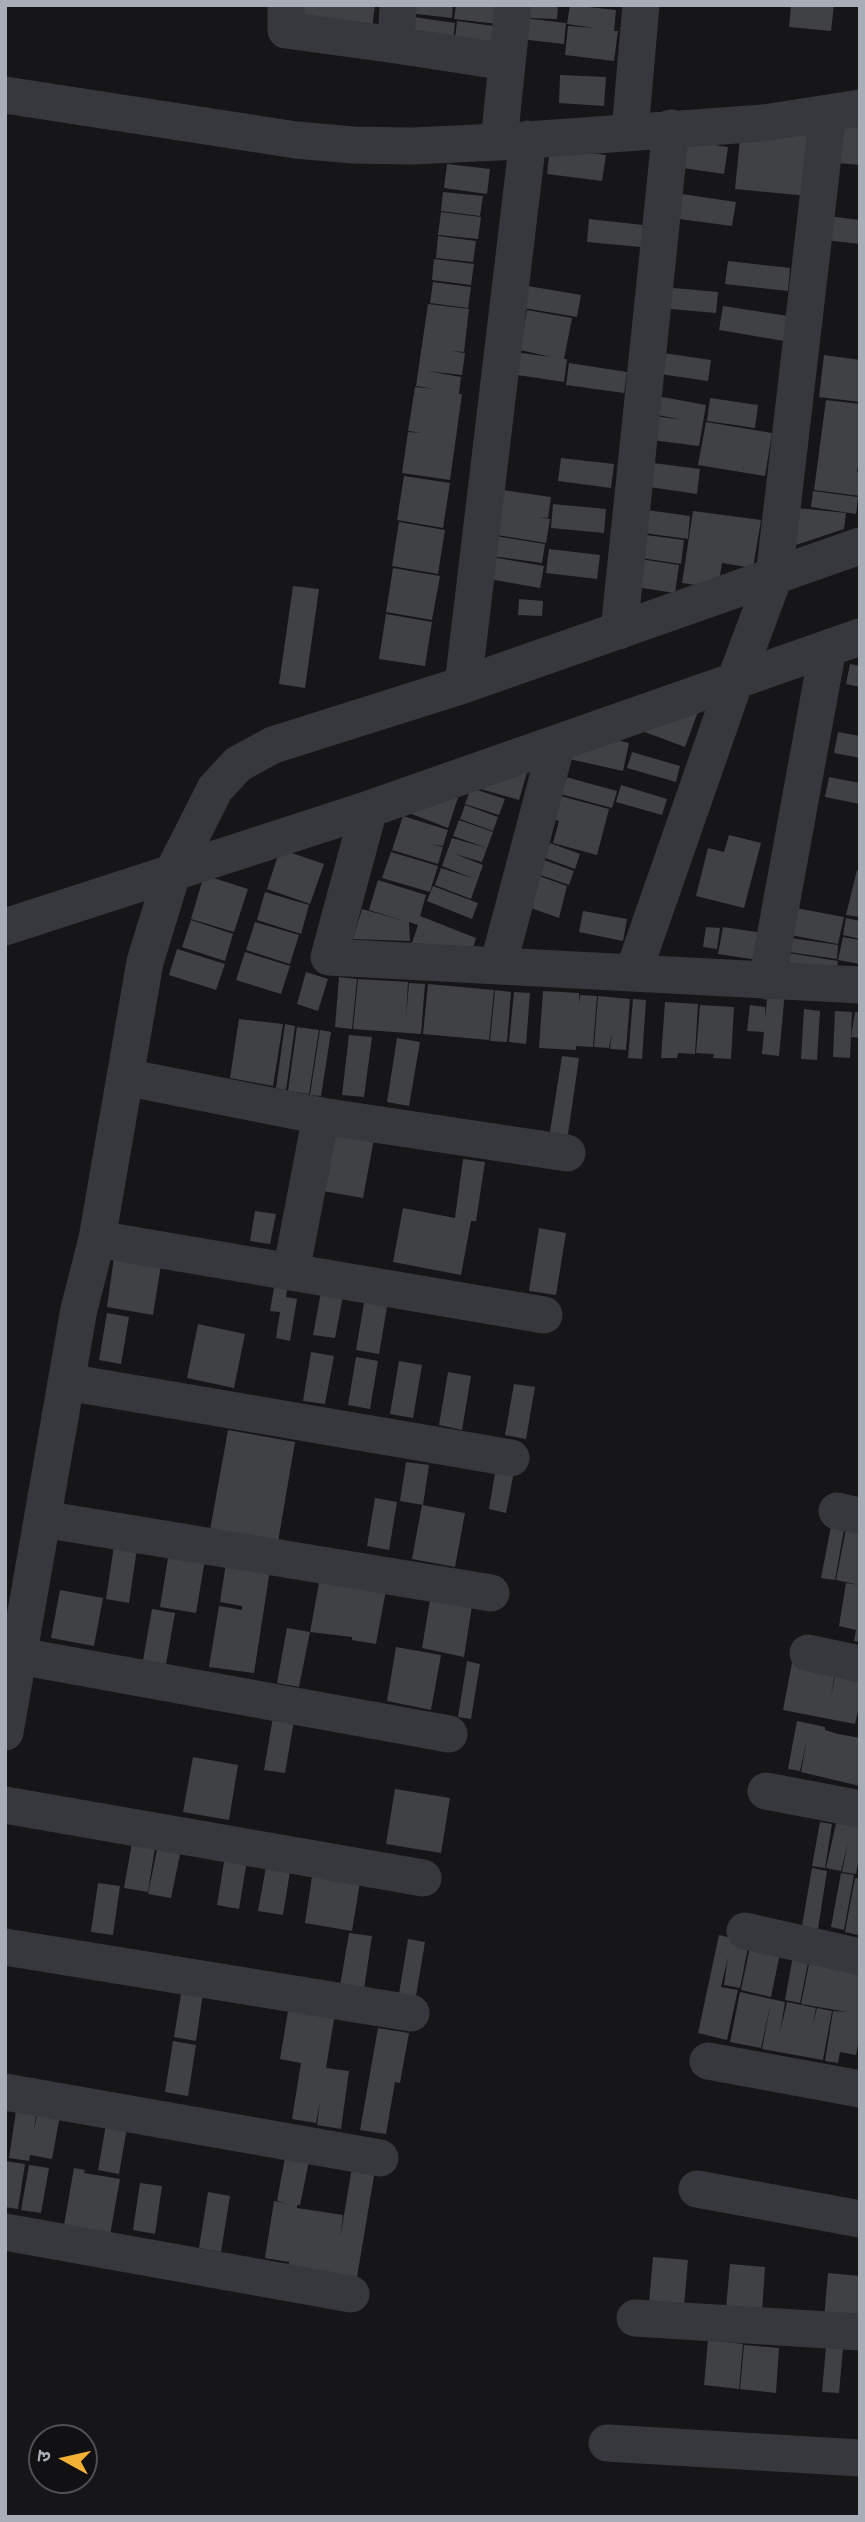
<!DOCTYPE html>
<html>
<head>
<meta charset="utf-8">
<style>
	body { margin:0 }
	#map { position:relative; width:865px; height:2522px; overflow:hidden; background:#161618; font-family:"Fira Sans","Noto Sans Devanagari",sans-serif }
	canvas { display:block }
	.frame { position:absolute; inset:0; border:7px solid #a8adb8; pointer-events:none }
	.north { position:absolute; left:28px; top:2424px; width:70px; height:70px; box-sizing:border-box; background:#111113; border:2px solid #4d4f55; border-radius:50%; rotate:278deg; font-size:19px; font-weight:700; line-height:28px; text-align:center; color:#a8adb8 }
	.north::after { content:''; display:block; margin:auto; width:24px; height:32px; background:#f2b134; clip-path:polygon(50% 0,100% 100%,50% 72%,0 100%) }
</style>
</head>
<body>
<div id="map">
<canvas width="865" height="2522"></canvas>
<div class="frame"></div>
<div class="north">उ</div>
</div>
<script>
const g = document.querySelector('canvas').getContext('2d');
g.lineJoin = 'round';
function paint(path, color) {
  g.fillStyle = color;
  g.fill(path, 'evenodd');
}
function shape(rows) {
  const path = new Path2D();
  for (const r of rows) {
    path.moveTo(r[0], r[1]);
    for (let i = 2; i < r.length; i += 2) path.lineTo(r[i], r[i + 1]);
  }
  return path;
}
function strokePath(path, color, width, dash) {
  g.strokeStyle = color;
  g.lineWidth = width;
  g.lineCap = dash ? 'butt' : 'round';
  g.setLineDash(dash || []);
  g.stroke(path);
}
const building = shape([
	[304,5,375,5,372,29,303,21],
	[409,5,453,5,452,18,408,13],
	[456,5,500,5,498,24,454,19],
	[527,5,558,6,557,19,526,18],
	[570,5,616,10,614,31,618,31,614,61,565,55,568,26,595,28,567,24],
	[791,5,834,5,831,31,789,27],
	[414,17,455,23,453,42,411,36],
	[523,18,566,23,564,44,520,39],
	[457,21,501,27,499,45,455,39],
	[560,75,606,77,604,106,559,103],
	[842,123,860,125,860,165,838,163],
	[741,129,814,136,808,196,735,189],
	[688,141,728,147,724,174,683,168],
	[550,148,606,155,602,181,547,174],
	[447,164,490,169,487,194,444,188],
	[443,192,483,196,480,216,441,211],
	[682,194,736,202,732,226,679,219],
	[441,212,481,217,478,239,438,235],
	[828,216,860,220,860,244,825,240],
	[589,219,643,225,641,247,587,242],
	[438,236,476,241,473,262,436,258],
	[434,259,474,264,471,285,432,280],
	[728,261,790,268,788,291,725,284],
	[433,282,471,287,468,308,430,303],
	[522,285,581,295,577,317,518,307],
	[662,287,718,292,716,313,660,308],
	[428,304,469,309,464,352,451,351,465,353,462,375,427,371,461,377,459,394,462,394,450,480,402,473,408,432,422,433,408,431,415,387,435,389,416,386],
	[723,306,788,316,784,341,719,330],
	[527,310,572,318,564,359,567,359,564,382,511,374,514,352,551,357,520,350],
	[663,353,711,360,708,381,660,374],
	[824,355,860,360,860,402,819,397],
	[569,363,627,372,624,393,566,385],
	[657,396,706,405,699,446,644,439,648,415,683,420,653,414],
	[710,398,758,405,755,428,707,421],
	[826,400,860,404,860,451,857,472,860,473,860,496,814,490],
	[706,422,772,433,765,476,698,465],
	[561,458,614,464,611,488,558,481],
	[645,462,700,469,697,494,642,486],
	[404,476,450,483,443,528,397,520],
	[503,490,551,497,548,518,538,517,550,519,546,543,491,534],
	[813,491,858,497,856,514,811,507],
	[553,504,606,509,604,533,551,528],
	[788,507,846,513,844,529,784,549],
	[647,510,690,516,688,539,644,533],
	[693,511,761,520,753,568,722,563,718,588,682,583],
	[399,522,445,530,438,574,392,566],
	[638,534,684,540,681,564,635,557],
	[495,536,545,544,542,563,492,556],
	[549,549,600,555,597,579,546,573],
	[486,556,544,566,540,588,483,578],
	[633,558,679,565,675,593,629,586],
	[393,568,440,576,432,620,386,612],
	[293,586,319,589,305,688,279,684],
	[519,599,543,601,542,616,518,615],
	[386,614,432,622,425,666,379,659],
	[850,664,860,666,860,687,846,684],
	[703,698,685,747,629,726],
	[838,732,860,736,860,758,834,753],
	[608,738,629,743,623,771,569,759,572,749],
	[632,752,680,766,676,782,627,768],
	[528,769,519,800,477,788],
	[562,776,617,791,612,808,557,793],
	[829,777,860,783,860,804,825,797],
	[463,782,448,828,391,806],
	[621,785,667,799,662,815,616,802],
	[471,788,505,799,499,815,465,804],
	[553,794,609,809,597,855,553,843,559,821,547,818],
	[465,805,498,817,493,831,460,819],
	[403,816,448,830,443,846,431,844,443,847,438,864,392,850],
	[459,820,493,832,487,848,453,836],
	[729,835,761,843,744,908,696,896,708,848,724,852],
	[452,838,487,848,482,862,455,854,483,865,471,899,435,885,441,868,475,879,442,866],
	[550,843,580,854,575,869,545,858],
	[280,849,324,864,310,904,267,889],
	[391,852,438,866,432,885,429,884,432,885,430,892,382,878],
	[544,860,574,871,569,885,538,874],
	[857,870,860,871,860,917,846,915],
	[204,875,248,889,234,932,191,919],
	[539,876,567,886,559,918,528,907],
	[378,880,426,895,420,916,476,938,472,951,412,943,418,925,409,922,410,941,353,939,362,909,404,921,369,910],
	[433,886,478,903,472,919,427,901],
	[265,892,309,905,301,934,257,920],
	[790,907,844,917,838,944,785,934],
	[583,911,627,919,623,941,579,932],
	[846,918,860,921,860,939,843,935],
	[191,920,233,934,225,961,182,947],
	[255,922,299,935,290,964,246,950],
	[706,927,720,928,717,949,703,947],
	[723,927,763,933,758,960,718,954],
	[784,937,838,945,837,959,782,951],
	[843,937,860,940,860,964,838,960],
	[177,949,225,964,216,990,169,975],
	[245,952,290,966,281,994,236,980],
	[782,952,838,961,836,972,781,963],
	[306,972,328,979,318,1011,297,1004],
	[339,977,357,979,352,1029,335,1027],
	[358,979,408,982,406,1018,409,983,425,984,421,1034,353,1029],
	[428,984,494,990,489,1040,423,1034],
	[768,989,785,991,779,1056,762,1054,764,1032,747,1031,750,1005,765,1007,765,1018],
	[495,990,511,992,507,1042,490,1041],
	[543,991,579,993,579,1005,580,995,597,996,593,1047,576,1046,576,1050,539,1048],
	[514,992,530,993,526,1044,509,1042],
	[598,996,630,999,626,1050,610,1049,612,1032,609,1048,594,1047],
	[633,999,646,1000,642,1059,628,1058],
	[665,1002,698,1004,695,1054,678,1053,677,1058,661,1058],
	[700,1005,734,1007,731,1059,713,1058,714,1054,696,1053],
	[804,1009,820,1011,817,1060,801,1059],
	[835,1011,852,1012,850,1058,833,1057],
	[855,1012,860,1012,860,1038,851,1037],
	[239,1019,283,1024,273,1086,230,1078],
	[285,1024,295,1026,286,1090,276,1088],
	[297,1027,319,1030,309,1094,288,1091],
	[320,1030,331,1032,321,1096,310,1095],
	[349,1035,372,1037,364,1097,342,1095],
	[397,1038,420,1042,409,1106,387,1102],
	[562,1056,579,1058,567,1141,549,1138],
	[327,1131,374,1139,363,1198,317,1190],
	[463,1159,485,1162,476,1221,471,1221,461,1275,393,1262,403,1208,455,1218],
	[255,1211,276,1214,270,1244,250,1241],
	[539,1228,566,1233,556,1295,529,1291],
	[115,1250,162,1258,153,1315,107,1307],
	[275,1282,288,1284,286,1297,297,1299,290,1341,276,1338,280,1312,270,1311],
	[366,1291,389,1295,379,1354,356,1350],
	[321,1292,343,1296,335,1338,313,1335],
	[107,1313,129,1317,121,1364,99,1360],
	[198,1324,245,1334,234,1388,187,1378],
	[311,1352,334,1356,325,1404,303,1401],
	[356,1357,378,1361,370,1409,348,1405],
	[399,1361,422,1365,413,1418,390,1414],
	[448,1372,471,1376,462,1430,439,1425],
	[514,1384,535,1387,526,1439,505,1435],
	[228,1430,295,1442,278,1542,210,1530],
	[406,1462,429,1465,423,1505,400,1501],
	[496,1467,514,1471,506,1513,489,1509],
	[375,1498,397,1502,389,1550,367,1546],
	[422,1505,465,1513,455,1567,412,1559],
	[832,1521,845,1524,835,1580,821,1578],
	[847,1524,860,1526,860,1585,836,1580],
	[115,1539,138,1542,129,1603,106,1599],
	[169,1552,205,1559,196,1613,160,1607],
	[226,1563,270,1570,254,1673,209,1667,219,1606,242,1610,242,1606,220,1602],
	[320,1578,386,1590,376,1644,352,1640,352,1637,310,1632],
	[846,1583,860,1585,860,1642,854,1641,856,1630,839,1626],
	[60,1590,103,1598,94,1646,51,1638],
	[431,1594,473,1599,464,1657,422,1648],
	[152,1609,175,1613,166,1664,143,1660],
	[287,1628,310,1632,299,1687,277,1683],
	[396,1647,441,1655,431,1710,387,1701],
	[793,1658,836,1666,831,1698,837,1666,860,1671,860,1702,855,1724,783,1710],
	[467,1661,480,1664,471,1719,458,1717],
	[274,1711,295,1715,285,1773,264,1770],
	[797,1721,825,1727,825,1730,838,1734,860,1738,860,1786,801,1772,807,1739,800,1771,788,1769],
	[193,1757,238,1765,229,1820,183,1812],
	[395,1789,450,1798,441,1853,386,1844],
	[837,1819,860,1819,860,1852,856,1874,842,1872,848,1843,841,1871,826,1868],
	[820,1822,832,1824,825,1868,812,1866],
	[133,1837,156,1841,148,1892,124,1888],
	[159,1840,182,1845,171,1898,148,1894],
	[225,1856,247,1860,239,1909,217,1905],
	[268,1856,292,1859,283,1915,258,1911],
	[314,1863,360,1882,352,1931,305,1923],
	[812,1868,827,1871,818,1929,802,1926],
	[841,1873,854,1875,844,1930,831,1927],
	[855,1878,860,1879,858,1935,845,1932],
	[98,1883,120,1886,113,1935,91,1932],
	[349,1933,372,1936,364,1989,340,1986],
	[719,1935,749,1942,740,1988,724,1985,728,1957,721,1987,738,1990,727,2040,698,2033],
	[408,1939,425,1942,416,1996,399,1994],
	[751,1942,781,1948,771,1997,741,1990],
	[794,1950,810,1953,800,2003,785,2000],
	[811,1954,860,1972,860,2034,856,2055,840,2052,838,2063,825,2061,833,2011,847,2012,801,2004],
	[183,1982,204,1986,196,2041,174,2037],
	[740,1992,785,2002,780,2032,787,2002,816,2008,812,2027,817,2008,832,2011,823,2060,762,2049,771,2002,761,2048,730,2042],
	[290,1999,335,2013,326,2068,349,2071,341,2129,317,2125,320,2102,316,2123,292,2119,301,2063,280,2059],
	[378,2028,409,2033,400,2083,395,2082,386,2134,360,2130],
	[173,2041,196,2045,188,2096,165,2092],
	[17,2104,37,2108,34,2129,38,2111,60,2115,52,2159,30,2155,29,2161,9,2158],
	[107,2119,128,2122,119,2174,98,2170],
	[286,2152,310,2156,300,2205,297,2205,297,2208,343,2215,340,2239,352,2167,375,2170,357,2277,289,2266,289,2262,265,2258,274,2201,289,2204,277,2201],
	[5,2161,25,2164,18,2209,5,2207],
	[29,2165,49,2168,41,2213,21,2210],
	[74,2168,85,2170,84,2173,120,2179,110,2235,64,2225],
	[140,2183,162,2186,155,2234,133,2230],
	[208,2192,230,2196,221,2252,199,2248],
	[653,2257,688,2260,684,2306,649,2303],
	[730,2264,765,2267,762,2312,726,2309],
	[828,2273,860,2276,860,2322,824,2319],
	[708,2340,743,2344,739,2389,704,2385],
	[744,2345,779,2348,776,2393,740,2389],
	[826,2347,843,2348,839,2393,822,2392]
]);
const minor = shape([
	[286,5,286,30,396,45],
	[398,5,396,45,507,62],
	[5,95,296,140,353,145,412,146,499,142,764,123,860,108],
	[630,131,641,5],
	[499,142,513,5],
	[619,631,671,128],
	[463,685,528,139],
	[369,809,329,957,860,985],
	[5,927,369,809,860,637],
	[498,966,557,743],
	[633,973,735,681,774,577,828,113],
	[767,981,828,648],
	[125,1077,321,1116,567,1153],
	[97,1239,544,1315],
	[291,1272,321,1116],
	[67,1382,511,1458],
	[837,1511,860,1516],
	[43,1519,491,1593],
	[808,1653,860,1664],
	[19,1656,449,1734],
	[5,1732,79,1309,97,1239,145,962,172,874,215,789,238,764,273,745,463,685,860,546],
	[766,1791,860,1809],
	[5,1805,423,1878],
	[745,1931,860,1957],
	[5,1947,411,2013],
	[708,2061,860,2089],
	[5,2092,380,2158],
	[697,2189,860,2219],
	[5,2232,351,2294],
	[635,2318,860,2332],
	[607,2443,860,2458]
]);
paint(building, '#404145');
strokePath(minor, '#37383d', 37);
</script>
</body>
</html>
